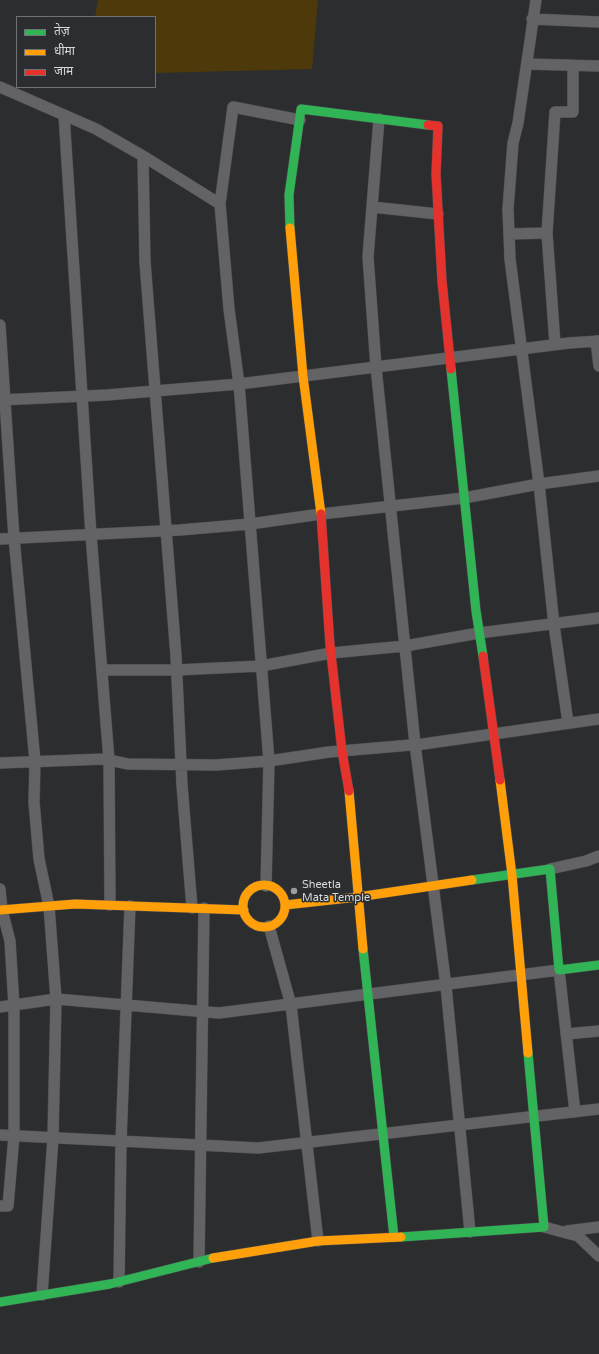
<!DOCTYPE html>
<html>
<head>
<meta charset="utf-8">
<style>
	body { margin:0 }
	#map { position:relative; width:599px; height:1354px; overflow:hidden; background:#2c2d2f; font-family:"Varela Round","Noto Sans Devanagari",sans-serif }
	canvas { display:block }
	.legend { position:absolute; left:16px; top:16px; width:140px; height:72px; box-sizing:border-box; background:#2b2d30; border:1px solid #707274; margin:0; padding:5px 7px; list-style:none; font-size:12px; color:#d8d9db }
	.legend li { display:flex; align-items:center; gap:8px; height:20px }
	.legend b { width:20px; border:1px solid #707274 }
</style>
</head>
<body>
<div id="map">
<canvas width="599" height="1354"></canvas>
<ul class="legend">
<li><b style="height:5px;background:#30b455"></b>तेज़</li>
<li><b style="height:5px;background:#ff9f0a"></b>धीमा</li>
<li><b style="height:5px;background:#e5322d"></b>जाम</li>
</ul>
</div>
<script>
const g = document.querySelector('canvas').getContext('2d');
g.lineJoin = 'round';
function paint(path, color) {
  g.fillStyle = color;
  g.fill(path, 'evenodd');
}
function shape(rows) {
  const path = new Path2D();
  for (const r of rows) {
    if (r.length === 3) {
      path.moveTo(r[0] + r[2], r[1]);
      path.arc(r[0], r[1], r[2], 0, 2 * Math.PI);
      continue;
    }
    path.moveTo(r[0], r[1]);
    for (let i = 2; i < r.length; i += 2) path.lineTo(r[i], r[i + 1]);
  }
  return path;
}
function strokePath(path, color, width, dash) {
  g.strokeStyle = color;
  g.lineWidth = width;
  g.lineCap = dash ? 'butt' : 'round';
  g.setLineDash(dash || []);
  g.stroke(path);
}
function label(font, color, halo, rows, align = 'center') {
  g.font = font + ' "Varela Round",sans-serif';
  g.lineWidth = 3;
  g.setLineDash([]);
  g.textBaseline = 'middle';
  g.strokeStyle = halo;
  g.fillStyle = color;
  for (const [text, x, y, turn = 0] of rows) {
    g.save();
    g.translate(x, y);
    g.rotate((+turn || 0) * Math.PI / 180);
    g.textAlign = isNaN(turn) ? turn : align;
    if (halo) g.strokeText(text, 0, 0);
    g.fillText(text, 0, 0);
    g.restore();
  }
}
const green = shape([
	[98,0,318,0,312,69,155,73,155,17,95,17]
]);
const street = shape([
	[536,0,518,123,513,143,508,209,510,259,539,484,554,625,568,723],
	[532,19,599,22],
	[527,64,599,66],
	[0,87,96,129,143,156,220,204,229,309,239,384,269,761,266,886],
	[64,115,91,535,109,760,110,905],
	[379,119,368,257,376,367,415,744,446,986,470,1232],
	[143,156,145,262,176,656,182,785,192,908],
	[220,204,233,107,300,120],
	[372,207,438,214],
	[509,234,547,233],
	[0,325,14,538,35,761,34,802,39,859,49,906,56,999,53,1138,42,1295],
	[596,341,599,366],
	[555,344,547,233,555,112,573,112,573,65],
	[0,400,107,395,239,384,569,343,599,341],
	[0,539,180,530,250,524,321,514,464,498,539,484,599,476],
	[102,670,176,670,261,666,331,653,405,646,479,633,599,618],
	[0,763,104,759,128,764,216,765,269,761,329,752,423,744,599,719],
	[550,869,586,861,599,856],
	[0,889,2,910,10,941,14,1006,14,1136,8,1206,0,1206],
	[269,926,291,1005,318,1241],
	[0,1007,56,999,219,1013,559,970,575,1112],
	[566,1034,599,1031],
	[0,1135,258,1148,599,1109],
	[544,1227,578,1236,599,1256],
	[567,1231,599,1227],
	[199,1262,204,908],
	[119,1282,121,1142,130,906]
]);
const fast = shape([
	[290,228,289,195,301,109,428,125],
	[451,369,476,611,483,656],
	[472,880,550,869,559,970,599,965],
	[363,949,394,1237],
	[401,1237,544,1227,528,1053],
	[0,1302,110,1284,213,1258]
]);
const slow = shape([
	[290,228,303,376,321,514],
	[500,780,512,875,528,1053],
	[349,791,363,949],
	[264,906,21],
	[285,905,358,897,472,880],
	[0,910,75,904,244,910],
	[213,1258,318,1241,401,1237]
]);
const jam = shape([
	[428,125,438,126,436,174,442,281,451,369],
	[321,514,330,645,342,751,349,791],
	[483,656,500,780]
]);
const markers = [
	[294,891,4,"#9c9d9f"]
];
const poiNames = [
	["Sheetla",302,885],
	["Mata Temple",302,898]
];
paint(green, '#4e390a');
strokePath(street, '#48494b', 12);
strokePath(fast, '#48494b', 10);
strokePath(slow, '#48494b', 10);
strokePath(jam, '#48494b', 10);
strokePath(street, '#636365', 11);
strokePath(fast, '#30b455', 9);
strokePath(slow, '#ff9f0a', 9);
strokePath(jam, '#e5322d', 9);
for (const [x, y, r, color] of markers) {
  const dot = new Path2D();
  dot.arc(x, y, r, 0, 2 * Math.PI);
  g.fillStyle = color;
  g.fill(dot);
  strokePath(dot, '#2b2d30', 1.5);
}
label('11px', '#d8d9db', '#2b2d30', poiNames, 'left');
</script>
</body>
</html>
